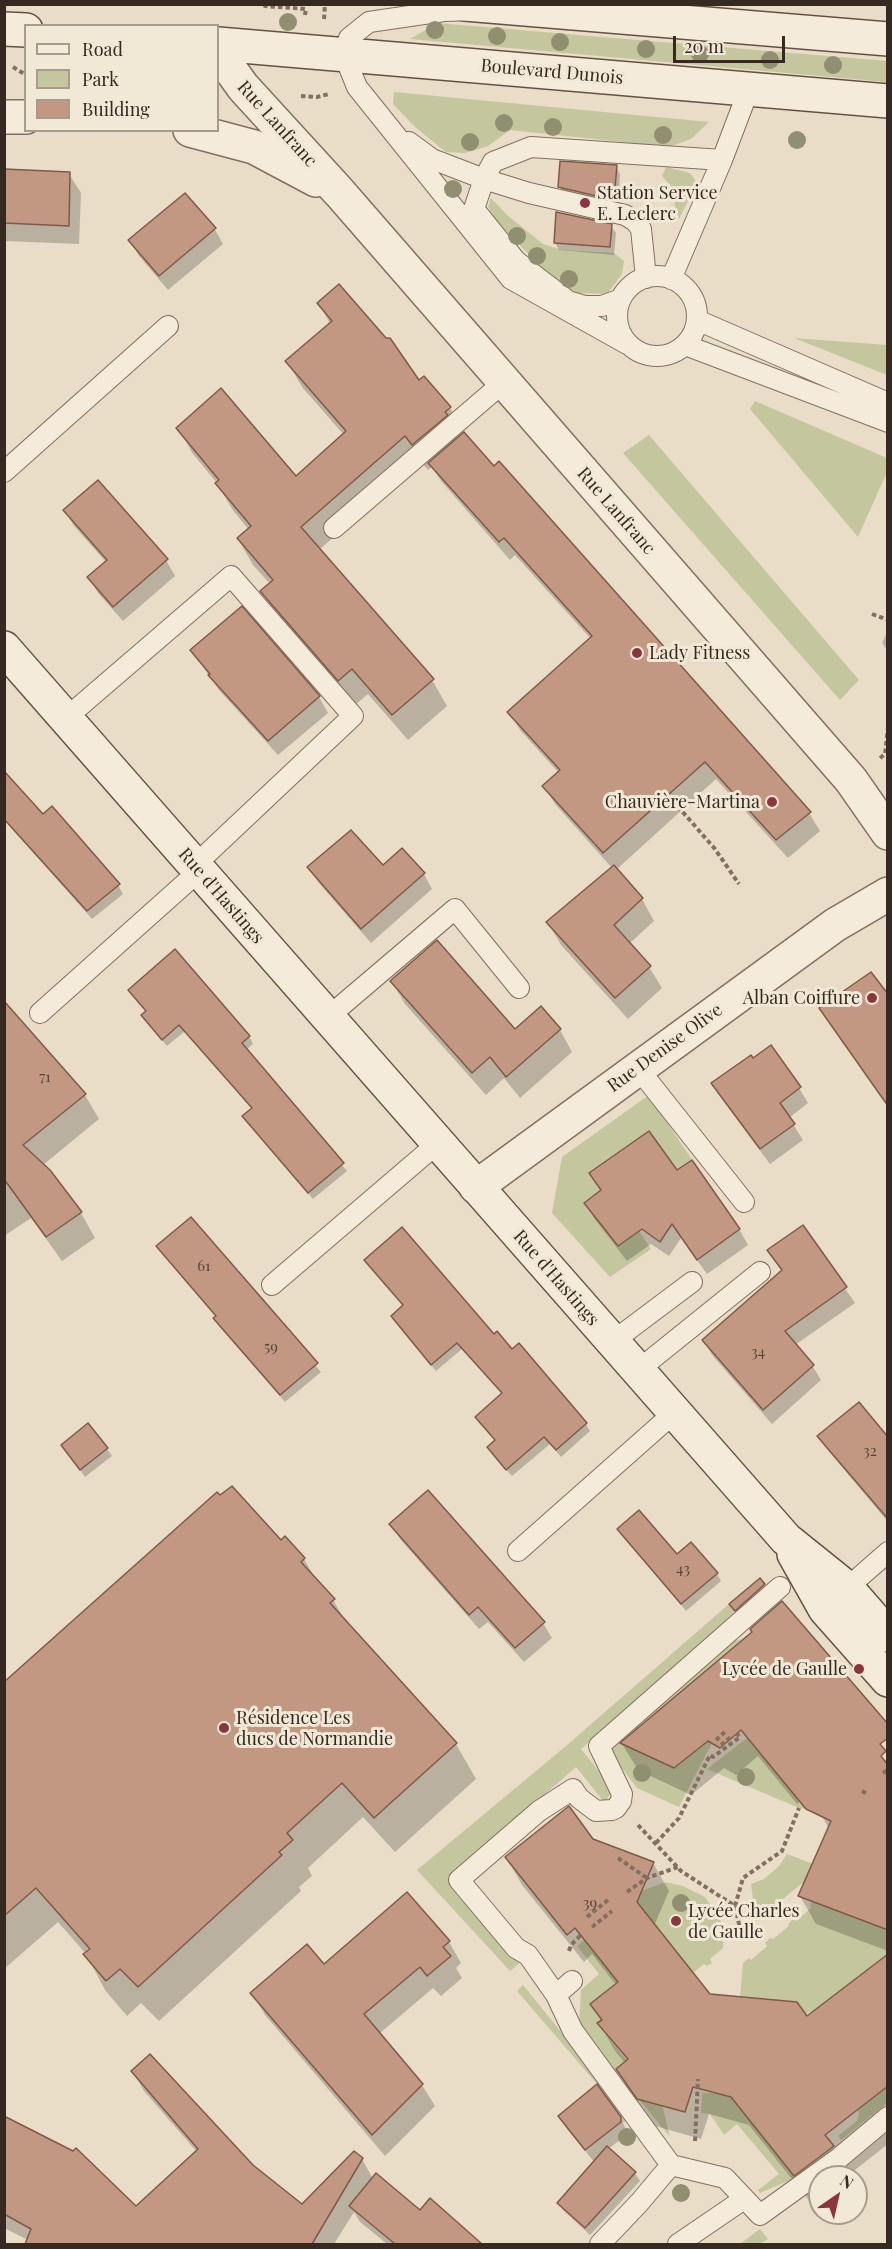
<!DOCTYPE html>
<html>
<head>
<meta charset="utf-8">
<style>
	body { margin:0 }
	#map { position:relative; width:892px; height:2249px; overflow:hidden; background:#e9ddc8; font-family:"Playfair Display",serif }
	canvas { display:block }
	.frame { position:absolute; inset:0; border:6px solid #352921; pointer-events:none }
	.legend { position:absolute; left:24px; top:24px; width:195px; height:108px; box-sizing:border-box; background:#f1e8d6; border:2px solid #a69c8e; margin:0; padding:8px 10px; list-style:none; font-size:18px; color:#352921 }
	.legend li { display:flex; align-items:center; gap:12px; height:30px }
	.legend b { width:30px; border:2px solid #a69c8e }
	.north { position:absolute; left:808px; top:2165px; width:60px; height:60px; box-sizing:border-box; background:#f1e8d6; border:2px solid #a69c8e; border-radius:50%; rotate:34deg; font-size:16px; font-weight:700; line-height:24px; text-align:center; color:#352921 }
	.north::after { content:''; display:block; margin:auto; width:21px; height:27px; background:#8a363d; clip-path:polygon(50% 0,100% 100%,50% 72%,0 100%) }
	.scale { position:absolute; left:673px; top:36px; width:112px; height:27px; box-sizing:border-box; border:3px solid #352921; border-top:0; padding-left:8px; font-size:18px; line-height:21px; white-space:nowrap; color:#352921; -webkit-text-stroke:4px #f1e8d6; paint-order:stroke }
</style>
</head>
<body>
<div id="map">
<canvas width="892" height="2249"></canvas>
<div class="frame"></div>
<ul class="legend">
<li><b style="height:8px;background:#f5ebda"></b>Road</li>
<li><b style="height:16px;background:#c4c69d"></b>Park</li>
<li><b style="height:16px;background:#c29882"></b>Building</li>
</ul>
<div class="north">N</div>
<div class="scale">20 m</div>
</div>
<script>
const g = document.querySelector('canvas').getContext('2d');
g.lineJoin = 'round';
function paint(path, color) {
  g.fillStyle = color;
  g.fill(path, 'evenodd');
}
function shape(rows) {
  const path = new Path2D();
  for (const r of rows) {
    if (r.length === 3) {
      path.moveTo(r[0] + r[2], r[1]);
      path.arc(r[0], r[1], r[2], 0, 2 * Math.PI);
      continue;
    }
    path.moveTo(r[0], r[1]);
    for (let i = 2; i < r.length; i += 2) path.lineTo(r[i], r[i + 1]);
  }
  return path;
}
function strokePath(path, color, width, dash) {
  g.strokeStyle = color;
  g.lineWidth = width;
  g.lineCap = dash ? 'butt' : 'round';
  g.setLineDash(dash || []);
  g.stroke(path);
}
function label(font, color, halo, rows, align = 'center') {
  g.font = font + ' "Playfair Display",serif';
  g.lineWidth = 6;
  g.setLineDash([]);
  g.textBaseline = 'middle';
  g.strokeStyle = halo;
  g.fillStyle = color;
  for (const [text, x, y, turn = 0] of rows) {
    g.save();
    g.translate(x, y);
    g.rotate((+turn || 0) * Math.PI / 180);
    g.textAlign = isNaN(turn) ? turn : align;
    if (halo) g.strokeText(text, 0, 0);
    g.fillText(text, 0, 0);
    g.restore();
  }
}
const green = shape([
	[437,23,887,61,887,82,410,39],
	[394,92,709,122,691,139,669,147,510,130,488,146,465,153,446,152,415,127,393,104],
	[666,167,690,173,697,183,679,219,676,216,673,189,662,176],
	[491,198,508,216,543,244,562,250,614,253,624,261,622,274,607,294,578,293,557,284,496,220,488,207],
	[794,338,887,345,887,375],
	[755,401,887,458,887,472,858,537,750,409],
	[649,435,859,680,840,700,623,453],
	[649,1095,692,1160,677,1170,649,1131,589,1173,601,1190,584,1203,617,1246,639,1231,651,1249,610,1277,552,1213,562,1157],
	[729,1604,735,1611,723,1623,722,1628,581,1749,610,1785,610,1794,605,1803,576,1767,448,1879,510,1956,522,1961,510,1971,417,1870,566,1746],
	[753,1631,761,1640,621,1743,674,1768,708,1741,712,1743,679,1807,637,1788,613,1756,612,1748,614,1742,733,1641,742,1639],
	[748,1737,769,1763,806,1809,799,1808,707,1769],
	[787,1854,813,1864,805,1881,756,1921,751,1884,764,1879,779,1866],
	[666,1882,683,1886,705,1897,720,1919,724,1932,723,1948,710,1959,712,1963,707,1966,704,1964,693,1973,637,1902,641,1891],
	[821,1899,828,1908,887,1930,887,1954,815,2010,806,2014,796,2002,740,1997,743,1963,749,1958,751,1960,767,1946,765,1943,770,1938,773,1939,789,1926,788,1924,793,1919,796,1921,811,1908,810,1904,815,1900],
	[584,1940,618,1981,590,2004,602,2020,597,2024,662,2104,670,2137,579,2026,581,1990,599,1974,577,1946],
	[523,1985,627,2113,627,2122,621,2122,621,2112,517,1991],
	[887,2086,887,2103,841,2140,838,2136,857,2121,859,2114,858,2110],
	[720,2088,730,2096,795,2178,760,2193,758,2190,779,2174,737,2124,724,2135,710,2114,701,2113,702,2093,713,2093],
	[760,2229,768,2239,760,2244,740,2244]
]);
const shadow = shape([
	[616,166,620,174,618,207,564,195,560,187],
	[4,171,69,174,81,193,79,244,4,241],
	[611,226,616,233,614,255,559,250,555,243],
	[214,228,223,244,168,290,139,256,130,241],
	[319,303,418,382,423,378,450,408,465,434,809,813,820,831,788,858,716,779,616,870,642,899,654,921,629,944,649,967,662,988,628,1019,561,945,548,923,612,868,555,804,544,786,559,773,520,730,509,712,591,639,515,555,510,560,441,481,432,467,428,470,420,461,319,550,432,680,447,706,408,740,368,694,354,706,277,617,262,591,270,584,253,565,238,539,249,530,232,509,217,483,193,454,178,428,296,478,344,435,302,387,287,361,330,324],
	[98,482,166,560,175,576,123,621,98,593,89,577,106,562,74,526,65,511],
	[241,608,319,697,328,713,278,755,219,690,192,651],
	[888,630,888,651,882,643],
	[4,774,42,817,118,885,123,894,92,919,4,820],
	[402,850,424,874,432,889,371,943,318,882,309,867,382,867],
	[392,982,515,1031,560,1030,572,1052,520,1098,504,1078,486,1095,405,1004],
	[4,1003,85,1095,99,1119,43,1165,81,1213,95,1238,62,1261,31,1218,4,1236],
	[147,1012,249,1036,253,1044,246,1050,347,1171,313,1199,249,1124,253,1109,185,1031,167,1046,147,1023,143,1016],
	[713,1084,799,1088,808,1103,789,1118,803,1140,770,1164,722,1099],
	[591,1173,739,1229,748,1245,707,1274,681,1238,669,1256,651,1244,627,1261,594,1218,586,1203,602,1192],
	[191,1219,321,1372,285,1402,219,1326,215,1319,217,1317,158,1246],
	[803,1227,855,1303,795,1345,812,1365,821,1380,772,1424,712,1355,704,1340,783,1272,769,1250],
	[371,1267,494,1336,586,1424,590,1431,561,1457,550,1444,512,1476,493,1455,489,1447,496,1442,477,1417,503,1395,462,1349,436,1371,397,1324,393,1316,404,1306],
	[819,1437,888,1438,888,1522,826,1448],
	[63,1445,107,1449,112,1456,85,1477],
	[391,1524,543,1623,552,1638,524,1662,488,1622,479,1629,400,1539],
	[619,1529,717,1574,721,1581,686,1611],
	[281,1543,304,1559,318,1583,333,1600,348,1625,456,1744,476,1779,395,1852,363,1817,308,1868,312,1876,299,1887,301,1891,159,2021,141,2003,127,2016,105,1990,86,1954,58,1922,4,1969,4,1684],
	[760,1580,769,1592,740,1617,731,1605],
	[754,1632,882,1729,797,1804,758,1756,736,1775,724,1768,691,1795,638,1770,622,1744],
	[888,1767,888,1951,816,1924,800,1896,829,1829,822,1816],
	[592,1840,653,1863,669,1891,654,1926,710,1996,807,2018,888,1956,888,2144,846,2177,820,2177,820,2196,811,2203,749,2125,709,2114,701,2139,655,2126,633,2097,617,2069,625,2063,615,2051,599,2023,602,2022,592,2004,616,1985,592,1954,584,1962,522,1885,506,1857],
	[449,1942,461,1963,456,1968,462,1978,441,1996,433,1988,379,2034,422,2085,435,2106,385,2156,265,2015,252,1993,323,1966],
	[133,2072,302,2206,362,2159,373,2179,420,2212,430,2201,479,2244,387,2244,360,2222,354,2212,334,2244,28,2244,28,2240,4,2228,4,2117,136,2208,197,2152,144,2091],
	[559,2116,620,2117,627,2131,627,2135,608,2149,635,2173,640,2181,590,2235,563,2210,559,2203,595,2163,567,2129]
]);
const building = shape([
	[560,161,617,165,614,200,558,187,560,161],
	[4,169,70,172,69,226,4,223,4,169],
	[185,193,216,228,159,276,128,240,185,193],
	[556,212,612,224,610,247,554,243,556,212],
	[339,284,386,338,390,338,419,380,424,376,451,407,445,412,448,415,412,445,405,436,301,527,434,679,392,715,352,669,338,681,260,591,273,580,237,538,251,526,215,483,219,480,176,428,221,388,296,476,346,431,285,361,332,321,317,303,339,284],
	[464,432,494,466,499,461,811,812,776,840,705,762,603,853,542,786,560,770,507,712,592,636,504,538,499,542,428,463,464,432],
	[98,480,168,559,113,607,87,577,107,560,63,510,98,480],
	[242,606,320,696,268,741,208,675,210,674,190,650,242,606],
	[4,771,43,814,52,806,120,884,87,911,4,819,4,771],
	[351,830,383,865,402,848,425,873,361,929,307,867,351,830],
	[614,865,643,898,614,925,651,966,615,998,546,922,614,865],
	[437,940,515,1029,541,1006,561,1029,506,1077,490,1057,472,1073,390,981,437,940],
	[175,949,250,1036,242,1043,344,1163,308,1193,242,1116,252,1108,179,1025,162,1040,141,1015,146,1011,128,990,175,949],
	[871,972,888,994,888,1106,819,1008,871,972],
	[4,1001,86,1094,23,1145,50,1170,82,1212,46,1237,4,1179,4,1001],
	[771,1045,801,1087,780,1103,795,1124,760,1149,711,1083,751,1055,753,1058,771,1045],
	[649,1131,677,1170,692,1160,740,1229,697,1260,672,1224,660,1242,642,1229,618,1246,584,1203,601,1190,589,1173,649,1131],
	[191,1217,318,1363,280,1395,213,1318,216,1316,156,1246,191,1217],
	[803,1225,847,1287,785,1331,814,1365,763,1410,702,1340,782,1270,767,1250,803,1225],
	[402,1227,494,1334,497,1331,512,1349,519,1343,587,1423,556,1450,544,1437,506,1470,487,1447,495,1440,475,1417,502,1393,457,1343,431,1365,391,1316,403,1305,364,1260,402,1227],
	[859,1402,888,1437,888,1519,817,1436,859,1402],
	[88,1423,108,1448,80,1470,61,1445,88,1423],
	[232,1486,281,1540,285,1536,305,1558,301,1562,335,1599,330,1603,457,1743,374,1818,342,1783,287,1833,293,1840,279,1852,282,1855,138,1987,120,1969,106,1981,83,1954,90,1949,36,1888,4,1916,4,1682,217,1492,220,1495,232,1486],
	[428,1490,545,1622,515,1648,478,1607,469,1615,389,1524,428,1490],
	[639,1510,677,1554,691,1542,718,1573,681,1604,617,1529,639,1510],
	[760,1578,765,1584,735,1611,729,1604,760,1578],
	[782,1601,888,1724,888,1738,880,1744,886,1751,881,1756,888,1765,888,1930,798,1896,831,1821,806,1809,741,1730,720,1748,708,1741,674,1768,620,1743,752,1632,750,1629,782,1601],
	[569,1806,593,1839,654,1862,637,1902,710,1994,797,2002,807,2016,888,1954,888,2086,825,2135,834,2146,794,2176,731,2097,693,2087,685,2112,637,2099,616,2069,628,2059,597,2023,602,2020,590,2004,618,1982,575,1928,567,1935,505,1857,569,1806],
	[407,1892,450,1941,443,1947,451,1956,427,1976,420,1967,364,2014,423,2084,372,2135,250,1993,307,1944,324,1964,407,1892],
	[150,2054,253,2165,302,2204,354,2151,363,2158,312,2244,25,2244,31,2229,4,2214,4,2116,73,2151,76,2148,136,2206,198,2149,131,2071,150,2054],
	[597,2084,621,2117,621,2122,585,2150,558,2116,597,2084],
	[607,2146,636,2172,585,2228,557,2203,607,2146],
	[376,2173,420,2210,430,2198,482,2244,395,2244,349,2206,376,2173]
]);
const path = shape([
	[265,4,265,6,306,9,305,15],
	[324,19,325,4],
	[13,67,26,75],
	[301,96,317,97,329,94],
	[872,614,888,620],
	[880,758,885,754,888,728],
	[668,795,715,849,739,884],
	[716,1740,727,1730],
	[721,1745,731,1737],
	[883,1773,888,1770],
	[862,1791,867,1794],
	[638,1825,681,1871,735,1906,741,1933],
	[656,1843,679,1818,710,1755,713,1757,740,1737,737,1734],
	[618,1858,647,1878],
	[627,1892,647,1878,678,1867],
	[735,1906,743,1878,782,1851,799,1808],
	[587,1917,608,1900],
	[592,1927,612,1911],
	[569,1951,571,1945,581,1935],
	[695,2141,698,2079]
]);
const lane = shape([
	[476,10,444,11,369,22,349,38,344,55,357,87,511,279,627,344],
	[409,142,432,159,484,179,529,193,625,215,635,221,641,229,646,278],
	[657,316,40],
	[671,279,722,160,749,89],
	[621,299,602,306,585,306,568,301,516,261,474,209,484,179,493,162,531,147,722,160],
	[697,320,888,403],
	[685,345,888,422],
	[4,472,168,326],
	[334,528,504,382],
	[66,718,231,576,353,716,195,865],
	[40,1013,199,871],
	[328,1017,455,909,519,988],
	[637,1067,744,1202],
	[272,1285,438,1143],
	[612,1342,692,1282],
	[637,1371,760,1272],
	[518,1551,674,1413],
	[847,1588,888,1552],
	[556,1995,572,1981],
	[671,2165,573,2031,556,1995,528,1955,516,1948,459,1880,539,1811,573,1789,579,1798,596,1811,612,1810,616,1808,621,1801,622,1794,599,1746,780,1587],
	[600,2244,639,2203,671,2165,725,2178,760,2215,839,2158,888,2117],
	[678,2244,744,2199]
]);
const street = shape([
	[218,52,243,87,340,193,851,780,888,833],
	[4,117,26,117],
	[190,130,254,147,316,180],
	[476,1187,835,925,888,894]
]);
const secondary = shape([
	[465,4,888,39],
	[4,29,26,30],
	[218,44,888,101],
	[4,648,786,1539,847,1588,888,1635],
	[794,1554,825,1609,888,1680]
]);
const trees = [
	[288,22],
	[435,30],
	[497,36],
	[560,42],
	[646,49],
	[700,54],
	[770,60],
	[833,65],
	[504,123],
	[553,127],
	[663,135],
	[797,140],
	[470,142],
	[453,189],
	[517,236],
	[537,256],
	[569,279],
	[642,1773],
	[746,1777],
	[681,1903],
	[627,2137],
	[681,2193]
];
const markers = [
	[585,203,6,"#8a363d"],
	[637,653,6,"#8a363d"],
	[772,802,6,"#8a363d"],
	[872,998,6,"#8a363d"],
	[859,1669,6,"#8a363d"],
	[224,1728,6,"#8a363d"],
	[676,1921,6,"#8a363d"]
];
const numberNames = [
	["71",45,1077],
	["61",204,1266],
	["59",271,1347],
	["34",758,1352],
	["32",870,1451],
	["43",683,1569],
	["39",590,1903]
];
const streetNames = [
	["Boulevard Dunois",552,72,5],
	["Rue Lanfranc",277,124,48],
	["Rue Lanfranc",616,511,49],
	["Rue d'Hastings",221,896,49],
	["Rue Denise Olive",665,1048,-36],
	["Rue d'Hastings",556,1278,49]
];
const poiNames = [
	["Station Service",597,193],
	["E. Leclerc",597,214],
	["Lady Fitness",649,653],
	["Chauvière-Martina",760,802,"right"],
	["Alban Coiffure",860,998,"right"],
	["Lycée de Gaulle",847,1669,"right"],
	["Résidence Les",236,1718],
	["ducs de Normandie",236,1739],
	["Lycée Charles",688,1911],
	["de Gaulle",688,1932]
];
paint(green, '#c4c69d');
paint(shadow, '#0003');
paint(building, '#c29882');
strokePath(building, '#7f5948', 1.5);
strokePath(lane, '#836f5f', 22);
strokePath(street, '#836f5f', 36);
strokePath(secondary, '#655142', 36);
strokePath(path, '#836f5f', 4, [4.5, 3]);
strokePath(lane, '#f5ebda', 20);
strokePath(street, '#f5ebda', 33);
strokePath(secondary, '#f5ebda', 33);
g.fillStyle = '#908f71';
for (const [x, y] of trees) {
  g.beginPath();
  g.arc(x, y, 9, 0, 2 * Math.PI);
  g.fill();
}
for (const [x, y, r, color] of markers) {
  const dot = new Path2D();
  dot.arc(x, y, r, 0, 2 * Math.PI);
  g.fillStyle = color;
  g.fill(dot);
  strokePath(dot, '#f1e8d6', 2);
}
label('15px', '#584539', null, numberNames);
label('18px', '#352921', '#f1e8d6', streetNames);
label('18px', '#352921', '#f1e8d6', poiNames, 'left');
</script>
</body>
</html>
